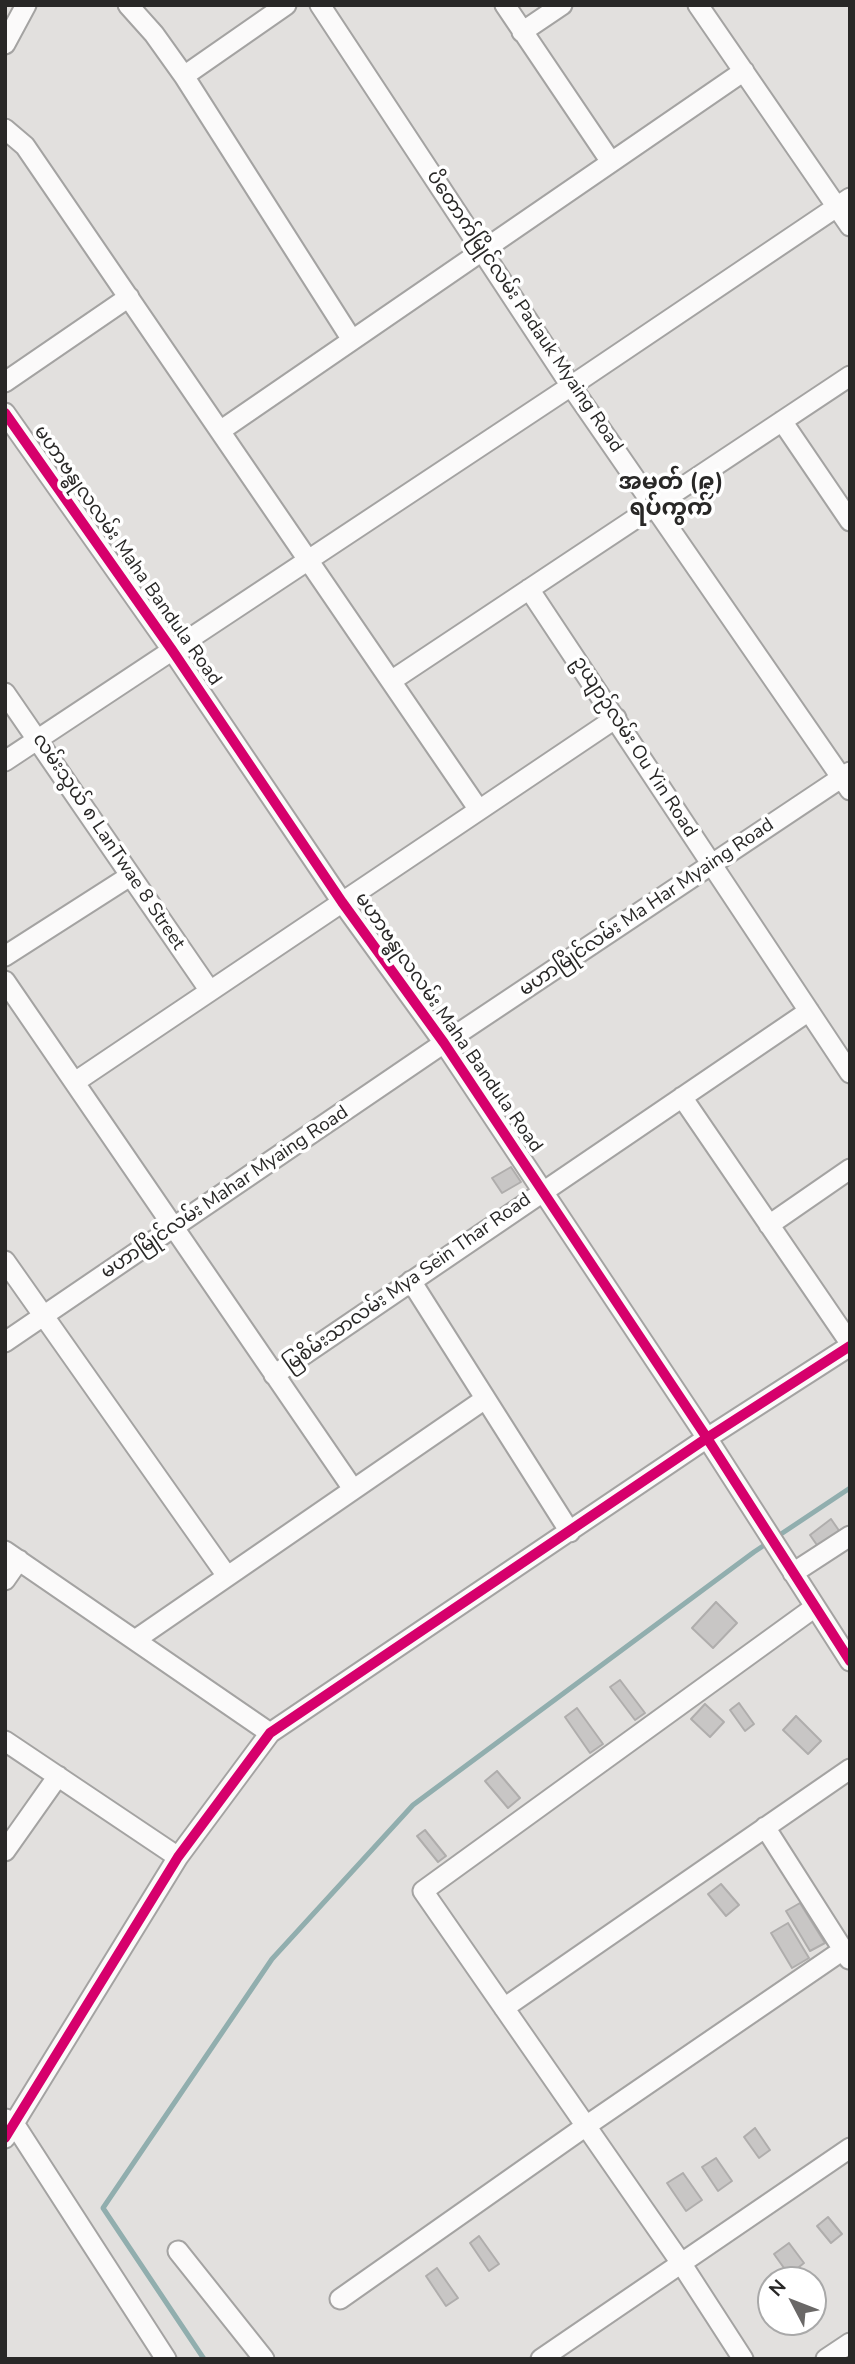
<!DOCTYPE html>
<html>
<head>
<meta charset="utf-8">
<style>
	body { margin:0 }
	#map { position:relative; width:855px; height:2364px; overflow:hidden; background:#e2e0de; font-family:"Nunito Sans",sans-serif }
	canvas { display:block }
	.frame { position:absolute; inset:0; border:7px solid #292827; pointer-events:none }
	.north { position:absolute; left:757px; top:2266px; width:70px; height:70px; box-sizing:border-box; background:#fff; border:2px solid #a9a9a9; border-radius:50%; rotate:312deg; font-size:19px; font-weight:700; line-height:28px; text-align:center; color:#292827 }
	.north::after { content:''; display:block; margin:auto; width:24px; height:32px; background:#6a6867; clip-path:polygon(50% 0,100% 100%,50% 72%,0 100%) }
</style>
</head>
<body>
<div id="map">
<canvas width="855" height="2364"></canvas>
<div class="frame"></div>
<div class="north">N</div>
</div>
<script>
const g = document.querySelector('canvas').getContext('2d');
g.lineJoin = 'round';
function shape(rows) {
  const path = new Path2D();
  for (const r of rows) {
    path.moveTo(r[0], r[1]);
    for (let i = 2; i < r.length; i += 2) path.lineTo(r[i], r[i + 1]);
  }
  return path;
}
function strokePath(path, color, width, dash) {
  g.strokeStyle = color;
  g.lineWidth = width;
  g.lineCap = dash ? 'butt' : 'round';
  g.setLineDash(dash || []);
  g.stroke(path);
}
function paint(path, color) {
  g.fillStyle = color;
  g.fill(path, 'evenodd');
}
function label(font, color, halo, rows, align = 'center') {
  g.font = font + ' "Nunito Sans","Noto Sans Myanmar",sans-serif';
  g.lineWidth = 7;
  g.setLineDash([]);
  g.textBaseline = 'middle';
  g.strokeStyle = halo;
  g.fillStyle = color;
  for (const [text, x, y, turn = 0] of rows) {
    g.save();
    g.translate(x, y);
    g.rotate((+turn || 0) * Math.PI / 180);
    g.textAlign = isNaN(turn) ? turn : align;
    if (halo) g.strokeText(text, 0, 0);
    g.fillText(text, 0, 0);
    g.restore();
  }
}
const stream = shape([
	[204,2359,103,2208,272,1959,413,1805,754,1552,850,1488]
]);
const building = shape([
	[511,1167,521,1182,502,1193,492,1178,511,1167],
	[831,1519,840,1532,819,1548,810,1535,831,1519],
	[716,1602,737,1623,713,1648,692,1628,716,1602],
	[620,1680,645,1713,635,1720,610,1687,620,1680],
	[739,1703,754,1724,745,1731,730,1710,739,1703],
	[705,1704,724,1722,710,1737,691,1719,705,1704],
	[577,1708,603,1744,590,1753,565,1717,577,1708],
	[796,1716,821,1741,808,1754,783,1730,796,1716],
	[497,1771,520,1798,508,1808,485,1781,497,1771],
	[425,1830,446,1856,438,1862,417,1836,425,1830],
	[721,1884,739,1905,726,1916,708,1894,721,1884],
	[800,1903,825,1943,810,1951,786,1911,800,1903],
	[788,1923,809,1958,792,1968,771,1933,788,1923],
	[755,2128,770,2150,759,2158,744,2137,755,2128],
	[716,2158,732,2181,718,2191,702,2167,716,2158],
	[683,2173,702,2200,686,2211,667,2183,683,2173],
	[828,2217,842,2234,831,2243,817,2226,828,2217],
	[479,2236,499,2264,489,2271,470,2243,479,2236],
	[789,2243,804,2263,789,2275,774,2254,789,2243],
	[437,2268,458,2298,446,2306,426,2276,437,2268]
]);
const minor = shape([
	[128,5,154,34,184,76,352,340],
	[320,5,571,386,850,790],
	[505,5,611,162],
	[698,5,850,226],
	[522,32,562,5],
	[5,44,26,5],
	[184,76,286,5],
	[5,129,25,146,479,810],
	[5,382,129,297],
	[5,413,172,650,342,902,444,1043,707,1438,850,1661],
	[782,421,850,521],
	[220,431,744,71],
	[529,589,850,1073],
	[391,681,850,376],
	[5,693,210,991],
	[5,761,571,386,850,198],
	[5,956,130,876],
	[5,981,353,1489],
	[75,1082,616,718],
	[682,1097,850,1343],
	[769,1225,850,1169],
	[5,1261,227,1576],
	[411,1281,570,1532],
	[5,1342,444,1043,850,772],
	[274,1375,809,1011],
	[5,1551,270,1733],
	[793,1573,850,1536],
	[5,1580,19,1560],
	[135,1640,485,1399],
	[5,1741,178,1857],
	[765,1827,849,1959],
	[5,1851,58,1776],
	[504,2008,850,1769],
	[6,2119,15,2125,166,2359],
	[5,2138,178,1857,270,1733,707,1438,850,1346],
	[178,2251,264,2359],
	[340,2299,586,2126,843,1950],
	[541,2359,850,2148],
	[743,2359,681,2263,423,1891,815,1607],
	[826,2359,850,2343]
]);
const cycleway = shape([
	[5,413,172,650,342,902,444,1043,707,1438,850,1661],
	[5,2138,178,1857,270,1733,707,1438,850,1346]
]);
const streetNames = [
	["ပိတောက်မြိုင်လမ်း Padauk Myaing Road",524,312,56],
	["မဟာဗန္ဓုလလမ်း Maha Bandula Road",127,556,55],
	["ဥယျာဉ်လမ်း Ou Yin Road",634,747,57],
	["လမ်းသွယ် ၈ LanTwae 8 Street",108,842,56],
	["မဟာမြိုင်လမ်း Ma Har Myaing Road",647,908,-34],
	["မဟာဗန္ဓုလလမ်း Maha Bandula Road",448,1023,55],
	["မဟာမြိုင်လမ်း Mahar Myaing Road",225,1193,-34],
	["မြစိမ်းသာလမ်း Mya Sein Thar Road",408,1283,-35]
];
const quarterNames = [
	["အမှတ် (၉)",671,483],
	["ရပ်ကွက်",671,509]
];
strokePath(stream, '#91aeae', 5);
paint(building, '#c8c6c5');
strokePath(building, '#afadac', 2);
strokePath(minor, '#a4a3a2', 23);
strokePath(minor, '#fbfafa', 19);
strokePath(cycleway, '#d6006c', 10);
label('19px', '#292827', '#fff', streetNames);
label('bold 23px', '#292827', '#fff', quarterNames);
</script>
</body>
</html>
